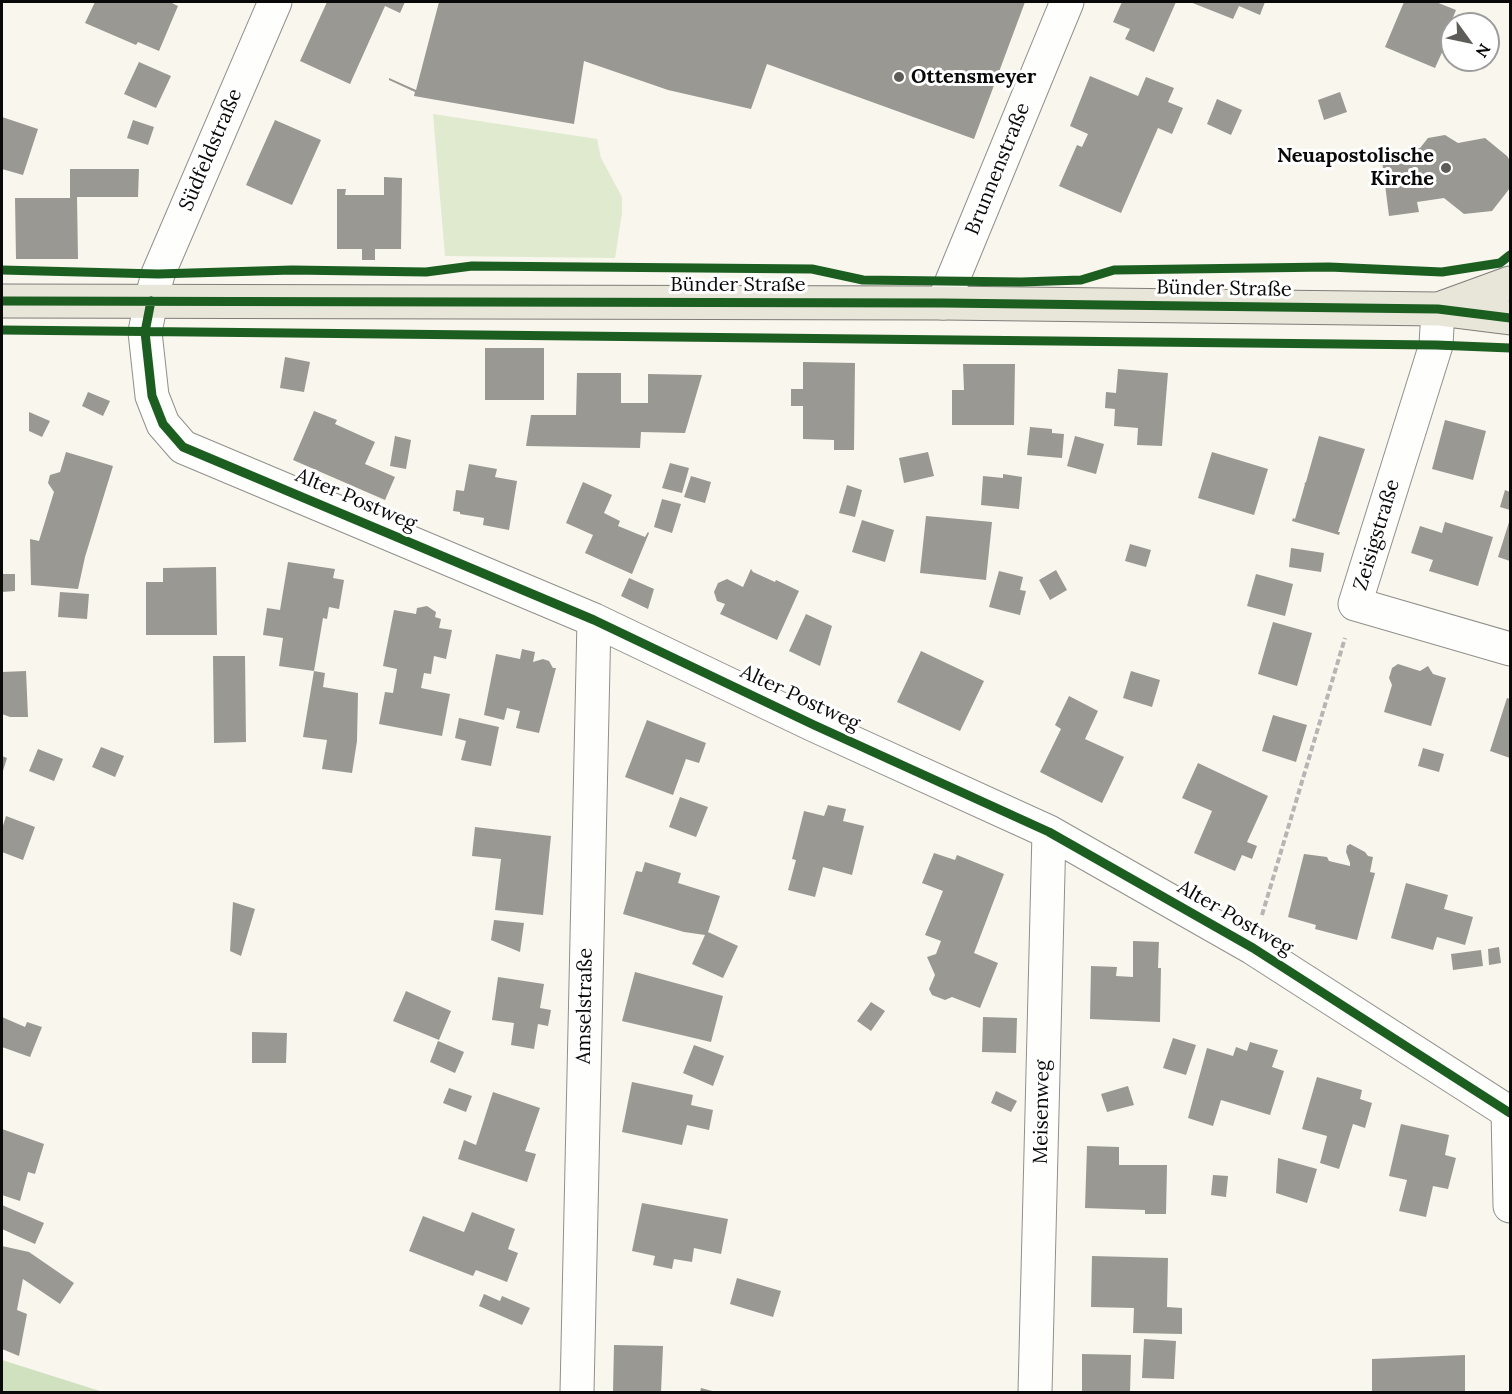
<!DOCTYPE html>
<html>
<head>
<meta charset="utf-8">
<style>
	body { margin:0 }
	#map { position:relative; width:1512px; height:1394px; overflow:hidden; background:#f8f6ed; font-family:Lora,serif }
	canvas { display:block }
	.frame { position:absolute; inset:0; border:3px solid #090909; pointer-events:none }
	.north { position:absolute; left:1440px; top:12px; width:60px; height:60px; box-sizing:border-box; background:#fff; border:2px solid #9d9d9d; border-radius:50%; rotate:123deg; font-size:16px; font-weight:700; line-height:24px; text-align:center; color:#090909 }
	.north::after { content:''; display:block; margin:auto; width:21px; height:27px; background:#5d5c59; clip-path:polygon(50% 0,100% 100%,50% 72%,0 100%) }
</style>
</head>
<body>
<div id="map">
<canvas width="1512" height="1394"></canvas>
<div class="frame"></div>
<div class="north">N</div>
</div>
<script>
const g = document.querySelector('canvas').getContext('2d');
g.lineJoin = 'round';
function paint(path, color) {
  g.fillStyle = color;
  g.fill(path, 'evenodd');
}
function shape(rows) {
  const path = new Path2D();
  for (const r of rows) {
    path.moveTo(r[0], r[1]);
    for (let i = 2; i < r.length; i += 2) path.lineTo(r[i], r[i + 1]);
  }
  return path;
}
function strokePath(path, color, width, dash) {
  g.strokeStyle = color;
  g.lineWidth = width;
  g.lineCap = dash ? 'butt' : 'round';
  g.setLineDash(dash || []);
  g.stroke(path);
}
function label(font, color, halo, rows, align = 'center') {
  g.font = font + ' Lora,serif';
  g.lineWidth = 6;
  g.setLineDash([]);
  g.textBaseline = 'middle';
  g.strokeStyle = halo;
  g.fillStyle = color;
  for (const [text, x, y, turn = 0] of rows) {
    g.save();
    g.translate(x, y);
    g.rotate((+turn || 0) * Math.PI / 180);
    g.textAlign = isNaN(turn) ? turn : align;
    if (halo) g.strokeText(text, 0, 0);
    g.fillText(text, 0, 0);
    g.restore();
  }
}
const green = shape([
	[433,114,597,139,601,158,622,197,622,213,615,258,445,256]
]);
const forest = shape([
	[2,1360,103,1392,2,1392]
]);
const building = shape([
	[95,2,173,2,172,3,178,6,159,51,138,42,136,45,85,23],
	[327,2,405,2,400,13,385,6,350,84,300,61],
	[439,2,1025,2,974,139,767,64,751,109,668,90,584,61,574,124,414,96,415,92,389,80,389,78,416,90],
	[1122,2,1176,2,1154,52,1125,39,1130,29,1113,22],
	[1190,2,1265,2,1260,15,1239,6,1233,19],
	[1404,2,1436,2,1456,10,1441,47,1444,48,1435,68,1385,47],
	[139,62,171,76,156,108,124,94],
	[1090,76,1138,96,1146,77,1174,88,1168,102,1183,108,1172,134,1158,128,1121,213,1059,186,1077,145,1082,147,1088,134,1070,126],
	[1340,92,1347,112,1324,120,1318,100],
	[1217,99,1242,110,1231,135,1207,124],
	[2,117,38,129,23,175,2,169],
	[133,120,154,127,148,145,127,138],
	[275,120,321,140,292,205,246,185],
	[1445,135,1458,143,1485,138,1507,156,1509,159,1510,188,1492,211,1464,214,1444,198,1417,202,1419,212,1389,216,1381,153,1420,148,1428,138],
	[70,169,139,169,138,197,77,197,78,259,16,259,15,198,70,198],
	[384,177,402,178,401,249,375,249,375,260,362,260,362,249,337,249,337,189,346,189,345,195,384,195],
	[485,348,544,348,544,400,485,400],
	[285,357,310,362,304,392,280,388],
	[803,362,855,363,854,450,834,450,834,440,803,439,803,406,791,406,791,389,803,389],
	[963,364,1015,364,1014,425,952,425,952,390,964,390],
	[1118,369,1168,373,1162,446,1137,445,1138,428,1114,426,1115,409,1105,408,1106,392,1116,393],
	[577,373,621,373,621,403,648,403,648,374,702,375,685,433,641,432,640,448,526,446,531,415,576,415],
	[88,392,110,401,103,416,82,406],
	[314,411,337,420,335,424,375,442,365,464,395,477,385,500,293,460],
	[29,412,50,421,42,437,29,431],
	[1445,420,1486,431,1473,480,1432,469],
	[1030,427,1052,429,1052,433,1064,434,1062,458,1027,455],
	[395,436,411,440,406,469,390,466],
	[1075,436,1104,444,1096,474,1067,466],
	[1319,436,1365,449,1338,532,1340,532,1339,535,1292,521,1293,518,1295,519,1305,484,1304,484,1306,482],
	[66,452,113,466,85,557,78,589,31,585,30,539,39,541,54,492,48,483,50,475,60,472],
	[928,452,934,476,904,483,899,458],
	[1212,452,1268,469,1254,515,1198,498],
	[670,463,689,468,682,493,662,488],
	[469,464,497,469,495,477,517,481,509,530,483,525,484,518,460,514,460,512,453,511,456,490,464,491],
	[1003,474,1022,477,1019,509,981,505,983,476,1003,478],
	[691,476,711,482,705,503,684,497],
	[583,482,612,495,604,513,620,521,618,526,645,537,648,532,649,533,632,574,585,553,593,535,566,523],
	[847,485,862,490,855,517,839,513],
	[1505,490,1510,492,1510,510,1500,507],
	[662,499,681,504,672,533,654,527],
	[926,516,992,522,986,580,920,573],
	[1510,519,1510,561,1498,557],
	[862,520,894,530,885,562,852,552],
	[1445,522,1493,537,1478,586,1429,571,1433,560,1411,553,1420,526,1442,533],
	[1130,544,1151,550,1146,567,1125,561],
	[1291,548,1324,553,1321,572,1289,567],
	[288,562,335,569,333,578,344,580,339,609,329,607,327,619,323,618,314,671,279,666,283,638,263,635,267,608,280,610],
	[216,567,217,635,146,635,146,582,163,582,163,568],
	[751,569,753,572,775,582,776,580,799,591,777,640,720,614,725,604,717,601,714,592,718,583,727,579,743,587],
	[1056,570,1067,590,1050,600,1039,580],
	[999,571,1023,577,1020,590,1026,591,1020,615,989,607],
	[2,574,15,574,15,591,2,592],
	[1256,574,1293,584,1285,616,1247,606],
	[629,578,654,589,648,609,621,596],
	[60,592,89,594,87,619,58,617],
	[427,606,436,612,435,617,441,619,439,628,452,630,446,659,434,656,431,674,424,673,421,688,450,694,442,736,379,724,385,692,393,693,397,669,383,666,394,610,416,614,417,608],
	[806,614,832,626,820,666,789,651],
	[1273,622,1312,633,1297,686,1258,674],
	[522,649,535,652,533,662,543,659,549,661,553,668,556,668,539,733,516,728,520,711,507,708,504,720,484,715,496,654,520,659],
	[921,651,984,681,960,731,897,702],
	[213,656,245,656,246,742,214,743],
	[1398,664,1420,671,1428,666,1433,674,1446,678,1431,726,1384,712,1392,685,1389,678,1392,668],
	[26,671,28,717,10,717,2,714,2,672],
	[314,671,325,673,323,687,358,693,357,741,352,773,322,769,327,740,303,737],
	[1131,671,1160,680,1152,707,1123,698],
	[1069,696,1098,711,1085,739,1124,757,1102,803,1040,772,1061,729,1055,725],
	[1507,698,1510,699,1510,758,1490,751],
	[1273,715,1307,725,1296,762,1262,751],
	[459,718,499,727,491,766,461,760,466,741,455,738],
	[647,720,706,743,699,763,686,759,673,795,625,777],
	[101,747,124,756,115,777,92,767],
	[1423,748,1444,754,1439,772,1418,766],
	[38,749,63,759,54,781,29,771],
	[2,756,7,758,2,774],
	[1198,763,1268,796,1247,842,1257,846,1252,859,1242,855,1235,871,1194,853,1212,811,1182,798],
	[680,797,708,807,696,837,669,827],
	[828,805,846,809,843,821,864,826,852,875,823,867,815,897,788,890,796,860,792,859,804,811,824,816],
	[6,816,35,827,23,860,2,852,2,829],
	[475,827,551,836,543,915,495,910,501,859,472,856],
	[1350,844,1365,852,1368,856,1373,857,1370,872,1375,873,1357,940,1315,929,1316,925,1288,917,1304,854,1327,857,1329,861,1350,866,1350,863,1346,852,1347,846],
	[934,853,955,860,957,855,1004,874,974,953,998,963,980,1008,952,997,945,1000,932,995,929,989,935,975,927,957,936,954,941,941,925,935,943,891,922,883],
	[645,862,681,873,678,883,720,896,708,932,738,946,723,978,692,964,705,935,684,932,623,914,636,871,642,872],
	[1406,883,1448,895,1444,909,1473,917,1465,945,1437,937,1433,950,1391,938],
	[233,902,255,909,241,956,230,951],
	[494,920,524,923,520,952,491,940],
	[1133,941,1159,942,1158,968,1161,968,1160,1022,1090,1019,1091,966,1117,967,1116,976,1133,977],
	[1499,947,1501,963,1489,965,1488,949],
	[1481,950,1483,966,1453,970,1451,954],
	[635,972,723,996,711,1042,622,1021],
	[498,977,544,984,540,1008,551,1010,548,1026,538,1024,534,1049,511,1045,514,1023,492,1020],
	[406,991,451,1011,439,1040,393,1021],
	[871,1002,885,1011,871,1031,857,1021],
	[2,1017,25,1027,27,1022,42,1027,30,1057,2,1047],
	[983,1017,1017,1018,1016,1053,982,1052],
	[252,1032,287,1033,286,1063,252,1063],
	[1173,1038,1196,1045,1186,1075,1163,1068],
	[438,1041,464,1052,455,1073,430,1062],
	[1250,1042,1278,1050,1272,1067,1284,1071,1270,1115,1221,1100,1213,1126,1188,1118,1207,1048,1233,1056,1236,1047,1247,1051],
	[694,1045,724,1056,713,1086,683,1073],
	[1317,1077,1362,1090,1360,1099,1372,1103,1365,1128,1353,1124,1339,1169,1320,1163,1327,1136,1302,1129],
	[632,1082,693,1095,691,1105,713,1110,709,1130,687,1125,682,1145,622,1132],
	[1128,1086,1134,1105,1107,1112,1101,1094],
	[449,1088,472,1096,466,1112,443,1103],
	[996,1091,1017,1101,1011,1112,991,1103],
	[493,1092,540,1108,525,1151,536,1154,527,1182,458,1159,464,1140,476,1145],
	[1401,1124,1449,1135,1445,1155,1456,1158,1448,1189,1433,1186,1426,1217,1399,1211,1407,1180,1389,1176],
	[2,1129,44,1144,35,1174,28,1172,20,1201,2,1195],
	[1087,1146,1119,1147,1119,1165,1167,1165,1166,1214,1145,1214,1145,1210,1085,1208],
	[1278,1158,1317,1169,1307,1203,1276,1193],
	[1213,1175,1228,1176,1226,1197,1211,1195],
	[642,1203,728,1219,721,1254,694,1248,692,1262,674,1259,672,1269,653,1265,655,1256,632,1251],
	[2,1205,44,1223,35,1244,2,1229],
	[472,1212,515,1229,508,1249,518,1253,507,1282,476,1270,473,1276,409,1251,423,1216,464,1232],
	[2,1246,29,1252,74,1283,60,1304,23,1279,17,1310,27,1314,19,1356,2,1349],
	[1092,1256,1168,1258,1167,1307,1182,1308,1182,1334,1133,1333,1134,1308,1091,1307],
	[737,1278,781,1291,773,1317,730,1304],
	[484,1294,500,1301,502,1296,530,1308,522,1325,479,1306],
	[1144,1339,1176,1341,1174,1379,1142,1378],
	[614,1345,663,1346,661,1392,613,1392],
	[1082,1354,1131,1355,1130,1392,1082,1392],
	[1465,1355,1465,1392,1372,1392,1372,1359],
	[701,1388,716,1392,700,1392]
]);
const path = shape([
	[1262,915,1345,638]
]);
const minor = shape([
	[275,2,158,274,151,301,145,332,152,396,163,424,183,447,594,620,814,725,1049,832,1253,948,1510,1113],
	[943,303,1067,2],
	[1438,309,1436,345,1355,604,1510,649],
	[1508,1111,1510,1206],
	[577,1392,594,620],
	[1035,1392,1049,832]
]);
const major = shape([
	[2,301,943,303,1438,309,1510,318],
	[1444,307,1510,283]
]);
const cycleway = shape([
	[2,270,158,274,292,270,426,272,472,266,812,269,863,280,1021,282,1081,280,1114,270,1329,267,1442,272,1500,263,1510,255],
	[2,301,943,303,1438,309,1510,318],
	[151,301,145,332,152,396,163,424,183,447,594,620,814,725,1049,832,1253,948,1510,1113],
	[2,330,1436,345,1510,348]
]);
const markers = [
	[899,77,6,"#5d5c59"],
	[1446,168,6,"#5d5c59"]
];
const poiNames = [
	["Ottensmeyer",911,77],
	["Neuapostolische",1434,156,"right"],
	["Kirche",1434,179,"right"]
];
const streetNames = [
	["Südfeldstraße",211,150,-67],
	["Brunnenstraße",998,169,-68],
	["Bünder Straße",738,285],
	["Bünder Straße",1224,289,1],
	["Alter Postweg",356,500,23],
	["Zeisigstraße",1377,535,-73],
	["Alter Postweg",800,698,25],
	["Alter Postweg",1235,918,30],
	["Amselstraße",585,1006,-89],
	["Meisenweg",1042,1112,-89]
];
paint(green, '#e0eacf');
paint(forest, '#d0e1bf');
paint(building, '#9a9893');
strokePath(minor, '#91908c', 35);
strokePath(major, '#7e7d79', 35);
strokePath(path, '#b6b5b4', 4, [6, 3]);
strokePath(minor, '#fefefc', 33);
strokePath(major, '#e8e5d9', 33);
strokePath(cycleway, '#1b5e20', 9);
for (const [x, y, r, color] of markers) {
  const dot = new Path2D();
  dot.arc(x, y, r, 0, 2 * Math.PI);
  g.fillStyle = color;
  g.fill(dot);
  strokePath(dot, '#fff', 2);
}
label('bold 20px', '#090909', '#fff', poiNames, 'left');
label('20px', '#090909', '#fff', streetNames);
</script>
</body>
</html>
